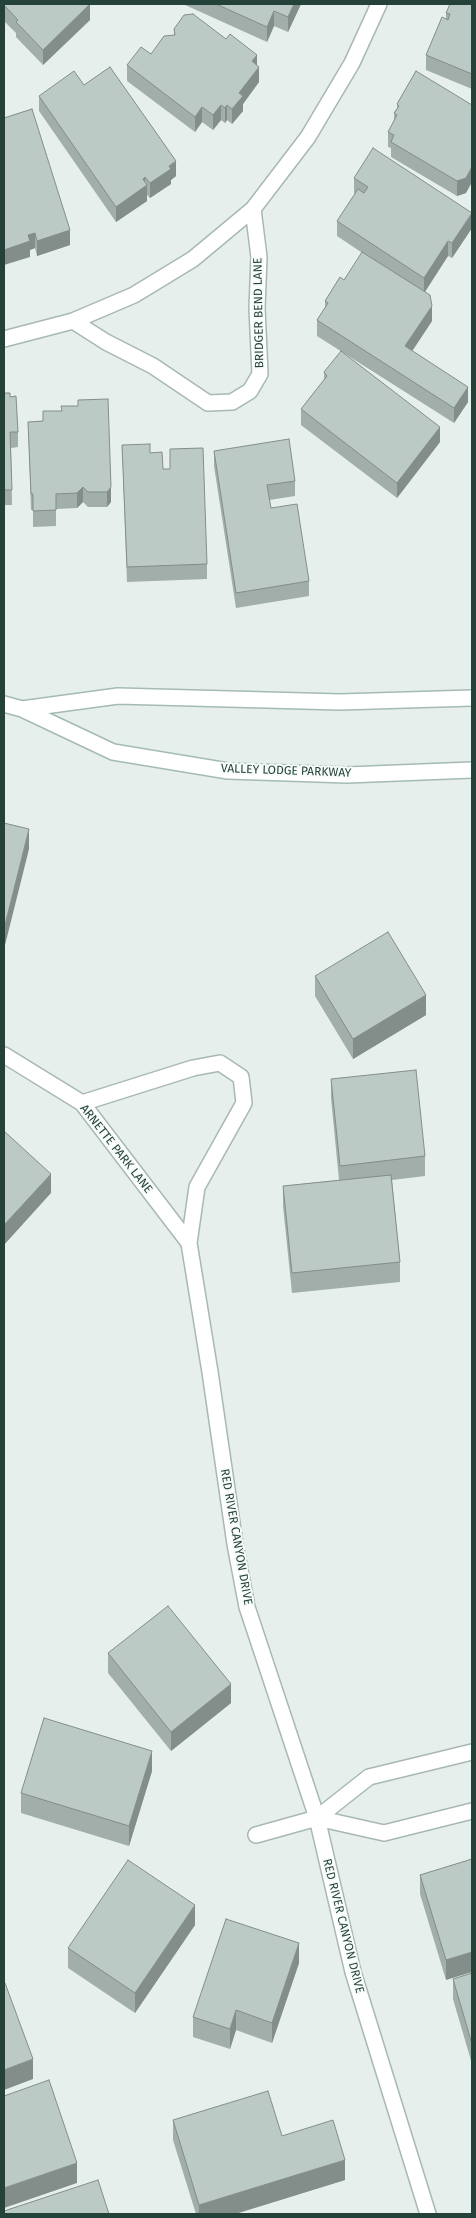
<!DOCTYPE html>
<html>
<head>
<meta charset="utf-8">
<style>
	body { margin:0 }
	#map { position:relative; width:476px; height:2218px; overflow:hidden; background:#e6efeb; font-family:"Fira Sans",sans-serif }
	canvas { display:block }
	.frame { position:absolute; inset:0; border:5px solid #24423a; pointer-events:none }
</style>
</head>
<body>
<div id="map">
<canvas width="476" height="2218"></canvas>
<div class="frame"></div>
</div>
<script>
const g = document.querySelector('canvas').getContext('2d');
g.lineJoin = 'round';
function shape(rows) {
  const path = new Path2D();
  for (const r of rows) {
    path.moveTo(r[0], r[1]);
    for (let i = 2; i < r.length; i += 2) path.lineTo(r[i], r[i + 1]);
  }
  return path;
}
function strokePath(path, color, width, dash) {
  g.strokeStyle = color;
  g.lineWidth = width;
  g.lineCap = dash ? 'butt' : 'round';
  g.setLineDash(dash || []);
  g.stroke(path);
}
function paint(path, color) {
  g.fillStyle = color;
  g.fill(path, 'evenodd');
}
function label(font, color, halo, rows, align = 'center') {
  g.font = font + ' "Fira Sans",sans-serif';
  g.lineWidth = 4;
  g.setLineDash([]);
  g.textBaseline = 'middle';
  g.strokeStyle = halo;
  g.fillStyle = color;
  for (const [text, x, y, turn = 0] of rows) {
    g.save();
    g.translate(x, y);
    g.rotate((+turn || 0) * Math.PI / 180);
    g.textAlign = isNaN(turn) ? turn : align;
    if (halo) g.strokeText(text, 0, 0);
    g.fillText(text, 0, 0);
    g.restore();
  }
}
const street = shape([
	[73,321,106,342,153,366,208,403,232,402,250,391,260,374,257,308,259,257,253,209],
	[4,339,73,321,134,295,193,259,253,209,308,137,352,63,379,4],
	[4,1055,82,1103,189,1243],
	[82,1103,193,1068,220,1063,241,1077,244,1103,197,1187,189,1243,210,1372,235,1544,247,1607,317,1818,353,1972,428,2214],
	[317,1818,384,1833,472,1811],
	[256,1835,317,1818,369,1777,472,1752]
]);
const secondary = shape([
	[4,704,22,709,113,752,228,771,347,775,472,770],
	[22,709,118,696,340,702,472,698]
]);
const wall = shape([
	[4,4,90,20,43,65,16,37,16,33,4,21],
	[183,4,301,4,288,32,274,26,267,42],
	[472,4,472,89,426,70,426,55,446,19,446,13],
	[174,29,257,65,259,82,243,104,243,111,232,124,227,120,225,123,221,120,213,130,202,122,195,132,127,81,127,65,151,54,174,35],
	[416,71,466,193,457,196,391,157,391,148,388,147,388,132,394,121,394,113,397,109,397,104],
	[84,85,176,176,171,180,171,184,150,198,147,195,147,201,116,222,39,111,39,96],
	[4,118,70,245,37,256,35,248,30,250,30,257],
	[354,178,472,228,452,258,448,256,425,292,432,321,412,351,468,402,454,423,317,336,317,320,325,308,325,301,344,280,364,254,337,236,337,221,355,194,354,193],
	[324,372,440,442,397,498,301,425,301,409,324,380],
	[4,393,10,397,18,432,18,447,11,448,12,505,4,505],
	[78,406,111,502,107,507,88,507,83,502,77,508,56,509,56,526,33,527,33,510,31,510,28,422,43,421,43,411,61,411],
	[122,445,163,469,170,469,170,449,207,564,207,579,127,582],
	[214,451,295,481,295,496,269,500,271,508,309,581,309,596,236,608,214,466],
	[315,976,426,1015,353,1059,315,996],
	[331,1079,425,1156,425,1176,392,1180,400,1262,400,1282,292,1293,283,1206,283,1186,339,1180,331,1098],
	[108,1653,231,1703,171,1751,108,1673],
	[152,1771,129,1846,21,1813,21,1793],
	[472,1859,446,1980,420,1894,420,1875],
	[195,1925,135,2013,68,1968,68,1948],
	[299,1963,272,2043,236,2030,230,2049,193,2037,193,2017],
	[472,1973,472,2064,453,1999,453,1979],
	[173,2120,282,2136,345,2180,235,2214,196,2214,173,2140]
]);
const shadedWall = shape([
	[90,4,90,20,43,65,43,50],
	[294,4,301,4,288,32,288,17],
	[274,11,274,26,267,42,267,27],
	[257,55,257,70,259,67,259,82,243,104,243,111,232,124,232,109,252,61],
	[221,105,221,120,213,130,213,115],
	[227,105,227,120,225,123,225,108],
	[202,107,202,122,195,132,195,117],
	[176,161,176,176,171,180,171,184,150,198,150,183,169,166],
	[472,167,472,182,466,193,457,196,457,181],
	[145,177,145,187,147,185,147,201,116,222,116,207,143,179],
	[472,213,472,228,452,258,452,243],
	[70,230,70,245,37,256,37,241],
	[35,233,35,248,30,250,30,257,4,265,4,250,28,235],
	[448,241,448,256,424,293,424,278],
	[432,306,432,321,405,362,405,346],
	[468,387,468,402,454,423,454,408],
	[440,427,440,442,397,498,397,483],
	[83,487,83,502,77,508,77,493],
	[111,487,111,502,107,507,107,492],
	[29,829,29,849,4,949,4,929],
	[426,995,426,1015,353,1059,353,1039],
	[51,1174,51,1193,4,1245,4,1225],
	[231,1684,231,1703,171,1751,171,1732],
	[152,1751,152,1771,129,1846,129,1826],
	[195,1905,195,1925,135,2013,135,1993],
	[299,1943,299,1963,272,2043,272,2023],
	[472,1952,472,1972,446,1980,446,1960],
	[236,2010,236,2030,230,2049,230,2029],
	[33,2059,33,2079,4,2090,4,2070],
	[345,2160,345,2180,235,2214,199,2214,199,2205],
	[77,2163,77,2183,4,2208,4,2188]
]);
const building = shape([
	[4,4,90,4,43,50,16,22,18,20,4,5,4,4],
	[216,4,294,4,288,17,274,11,267,27,216,4],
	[450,4,472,4,472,74,426,55,442,17,448,20,450,14,446,13,450,4],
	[193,14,226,39,230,34,257,55,252,61,259,67,239,93,243,96,232,109,227,105,225,108,221,105,213,115,202,107,195,117,127,65,141,47,151,54,164,36,175,35,174,29,184,15,193,14],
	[110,67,176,161,169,166,171,169,150,183,145,177,143,179,147,185,116,207,39,96,74,71,84,85,110,67],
	[416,71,472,105,472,167,466,178,457,181,391,142,394,135,388,132,397,115,394,113,399,106,397,104,416,71],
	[32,109,70,230,37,241,35,233,28,235,30,241,4,250,4,118,32,109],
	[373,148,472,213,452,243,448,241,424,278,337,221,358,189,364,193,368,187,354,178,373,148],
	[362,252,430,295,432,306,405,346,468,387,454,408,317,320,328,303,325,301,340,277,344,280,362,252],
	[341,351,440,427,397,483,301,409,327,376,324,372,341,351],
	[4,393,10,393,10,397,16,396,18,432,10,432,12,490,4,490,4,393],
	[108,399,111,487,107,492,88,492,83,487,77,493,56,494,56,510,33,511,33,494,31,494,28,422,43,421,43,411,62,411,61,406,78,406,78,400,108,399],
	[289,439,295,481,267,485,271,508,297,504,309,581,236,593,214,451,289,439],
	[150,444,150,453,162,452,163,469,170,469,170,449,203,448,207,564,127,567,122,445,150,444],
	[4,823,29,829,4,929,4,823],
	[388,932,426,995,353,1039,315,976,388,932],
	[416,1070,425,1156,340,1166,331,1079,416,1070],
	[4,1131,51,1174,4,1225,4,1131],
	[391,1175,400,1262,292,1273,283,1186,391,1175],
	[168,1606,231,1684,171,1732,108,1653,168,1606],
	[44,1718,152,1751,129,1826,21,1793,44,1718],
	[472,1859,472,1952,446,1960,420,1875,472,1859],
	[128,1860,195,1905,135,1993,68,1948,128,1860],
	[226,1919,299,1943,272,2023,236,2010,230,2029,193,2017,226,1919],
	[472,1973,472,2044,453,1979,472,1973],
	[4,1983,5,1983,33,2059,4,2070,4,1983],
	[49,2080,77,2163,4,2188,4,2096,49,2080],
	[268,2091,282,2136,333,2120,345,2160,199,2205,173,2120,268,2091],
	[98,2180,109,2214,4,2214,4,2211,98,2180]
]);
const streetNames = [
	["BRIDGER BEND LANE",259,313,-91],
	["VALLEY LODGE PARKWAY",286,771,2],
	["ARNETTE PARK LANE",116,1149,52],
	["RED RIVER CANYON DRIVE",236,1537,80],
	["RED RIVER CANYON DRIVE",343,1926,76]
];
strokePath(street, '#a8b8b2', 18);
strokePath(secondary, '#a4bbb3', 18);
strokePath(street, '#fff', 15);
strokePath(secondary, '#fff', 15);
paint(wall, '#a1aea9');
paint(shadedWall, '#838d89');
paint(building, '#bbcac4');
strokePath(building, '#838d89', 1);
label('12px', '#24423a', '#f7fbf9', streetNames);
</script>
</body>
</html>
